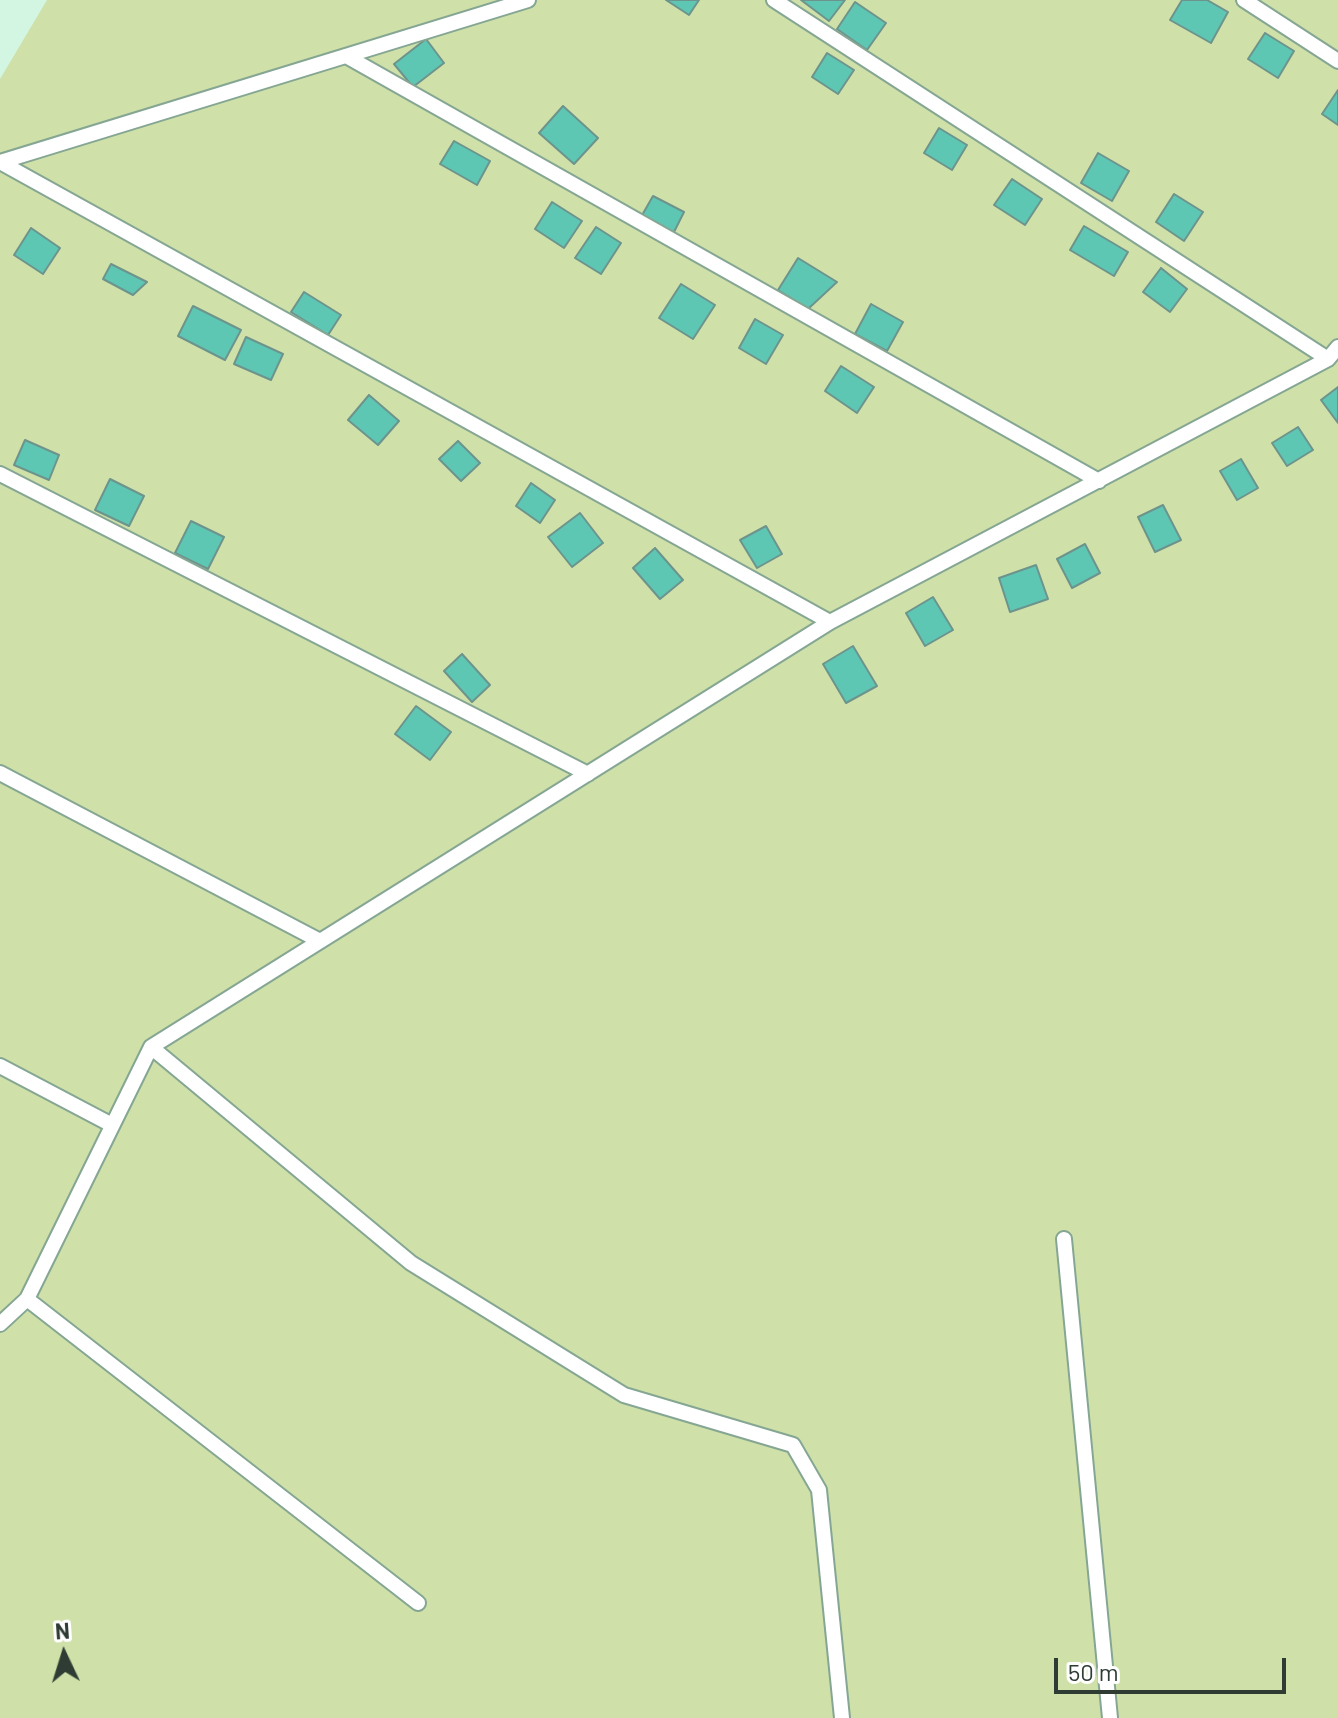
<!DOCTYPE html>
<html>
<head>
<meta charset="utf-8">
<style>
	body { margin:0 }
	#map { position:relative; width:1338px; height:1718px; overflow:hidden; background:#d3f6e2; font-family:Barlow,sans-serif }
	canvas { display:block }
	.north { position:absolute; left:24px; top:1614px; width:80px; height:80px; -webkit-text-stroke:6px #fff; paint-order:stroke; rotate:356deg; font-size:22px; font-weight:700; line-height:32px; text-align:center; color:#2e3c34 }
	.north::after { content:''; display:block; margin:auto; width:28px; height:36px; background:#2e3c34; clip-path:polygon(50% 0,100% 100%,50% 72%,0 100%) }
	.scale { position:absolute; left:1054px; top:1658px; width:232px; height:36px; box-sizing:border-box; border:4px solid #2e3c34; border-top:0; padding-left:10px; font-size:24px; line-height:28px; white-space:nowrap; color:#2e3c34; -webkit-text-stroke:6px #fff; paint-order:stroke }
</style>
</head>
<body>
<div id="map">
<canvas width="1338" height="1718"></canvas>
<div class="north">N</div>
<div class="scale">50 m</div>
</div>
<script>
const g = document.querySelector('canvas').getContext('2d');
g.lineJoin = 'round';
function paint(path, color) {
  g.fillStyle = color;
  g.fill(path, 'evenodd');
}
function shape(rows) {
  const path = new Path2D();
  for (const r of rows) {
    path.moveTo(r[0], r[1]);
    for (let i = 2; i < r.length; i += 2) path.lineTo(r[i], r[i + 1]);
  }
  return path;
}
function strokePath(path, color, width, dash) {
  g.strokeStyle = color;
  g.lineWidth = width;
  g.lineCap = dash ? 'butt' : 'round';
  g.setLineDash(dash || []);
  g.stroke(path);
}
const green = shape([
	[47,0,1338,0,1338,1718,0,1718,0,79]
]);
const building = shape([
	[666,0,699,0,689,15,666,0],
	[801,0,845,0,829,21,801,0],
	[1182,0,1207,0,1228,12,1211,43,1170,20,1182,0],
	[855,2,886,23,867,50,837,29,855,2],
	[1265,33,1294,51,1278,78,1248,59,1265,33],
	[426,39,444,63,413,87,394,64,426,39],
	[827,53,854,70,838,94,812,77,827,53],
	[1338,90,1338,125,1322,114,1338,90],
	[563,106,598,138,574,164,539,133,563,106],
	[939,128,967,145,952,170,924,153,939,128],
	[454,141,490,161,477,185,440,164,454,141],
	[1098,153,1129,171,1112,201,1081,183,1098,153],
	[1012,179,1042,199,1025,225,994,205,1012,179],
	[1174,194,1203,212,1184,241,1156,222,1174,194],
	[653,196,684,212,673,234,641,217,653,196],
	[552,202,582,221,564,248,535,229,552,202],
	[1084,226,1128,252,1114,276,1070,250,1084,226],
	[596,227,621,243,601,274,575,258,596,227],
	[31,228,60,248,43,274,14,255,31,228],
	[798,258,837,282,808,309,778,290,798,258],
	[111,264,147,282,133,295,103,279,111,264],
	[1161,268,1187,289,1170,312,1143,292,1161,268],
	[681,284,715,305,693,339,659,318,681,284],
	[304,292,341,315,328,335,291,312,304,292],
	[871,304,903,322,887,351,855,334,871,304],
	[193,306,241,330,225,360,178,336,193,306],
	[755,319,783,335,766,364,739,348,755,319],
	[246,337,283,354,271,380,234,364,246,337],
	[841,366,874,387,857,413,825,391,841,366],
	[1338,387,1338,423,1321,400,1338,387],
	[369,395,399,421,378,445,348,420,369,395],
	[1298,427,1313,450,1287,466,1272,443,1298,427],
	[25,440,59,455,49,480,14,465,25,440],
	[458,441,480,463,461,481,439,459,458,441],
	[1241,459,1258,488,1237,500,1220,471,1241,459],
	[110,479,144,496,129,526,95,510,110,479],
	[531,483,555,500,540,523,516,506,531,483],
	[1163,505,1181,540,1155,552,1138,517,1163,505],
	[580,513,603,543,572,567,548,537,580,513],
	[191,521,224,537,208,569,175,553,191,521],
	[766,526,782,554,757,568,740,540,766,526],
	[1085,544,1100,573,1072,588,1057,559,1085,544],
	[655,548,683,580,660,599,633,568,655,548],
	[1036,565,1048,599,1010,612,999,578,1036,565],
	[933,597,953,630,925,646,906,613,933,597],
	[853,646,877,686,846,703,823,664,853,646],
	[462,654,490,685,472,702,444,671,462,654],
	[416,706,451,732,430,760,395,734,416,706]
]);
const service = shape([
	[774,0,1328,359],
	[1244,0,1338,61],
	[346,56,1099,481],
	[0,162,830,622],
	[0,162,528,0],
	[0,474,588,774],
	[0,773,320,941],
	[151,1047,411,1263,624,1395,793,1445,819,1490,842,1718],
	[0,1066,112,1125],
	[1064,1239,1110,1718],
	[27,1299,418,1603],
	[0,1324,27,1299,151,1047,830,622,1328,359,1338,347]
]);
paint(green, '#cfe0a9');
paint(building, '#5ec7b4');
strokePath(building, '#6d948c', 2);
strokePath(service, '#85a693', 18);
strokePath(service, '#fff', 14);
</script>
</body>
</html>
